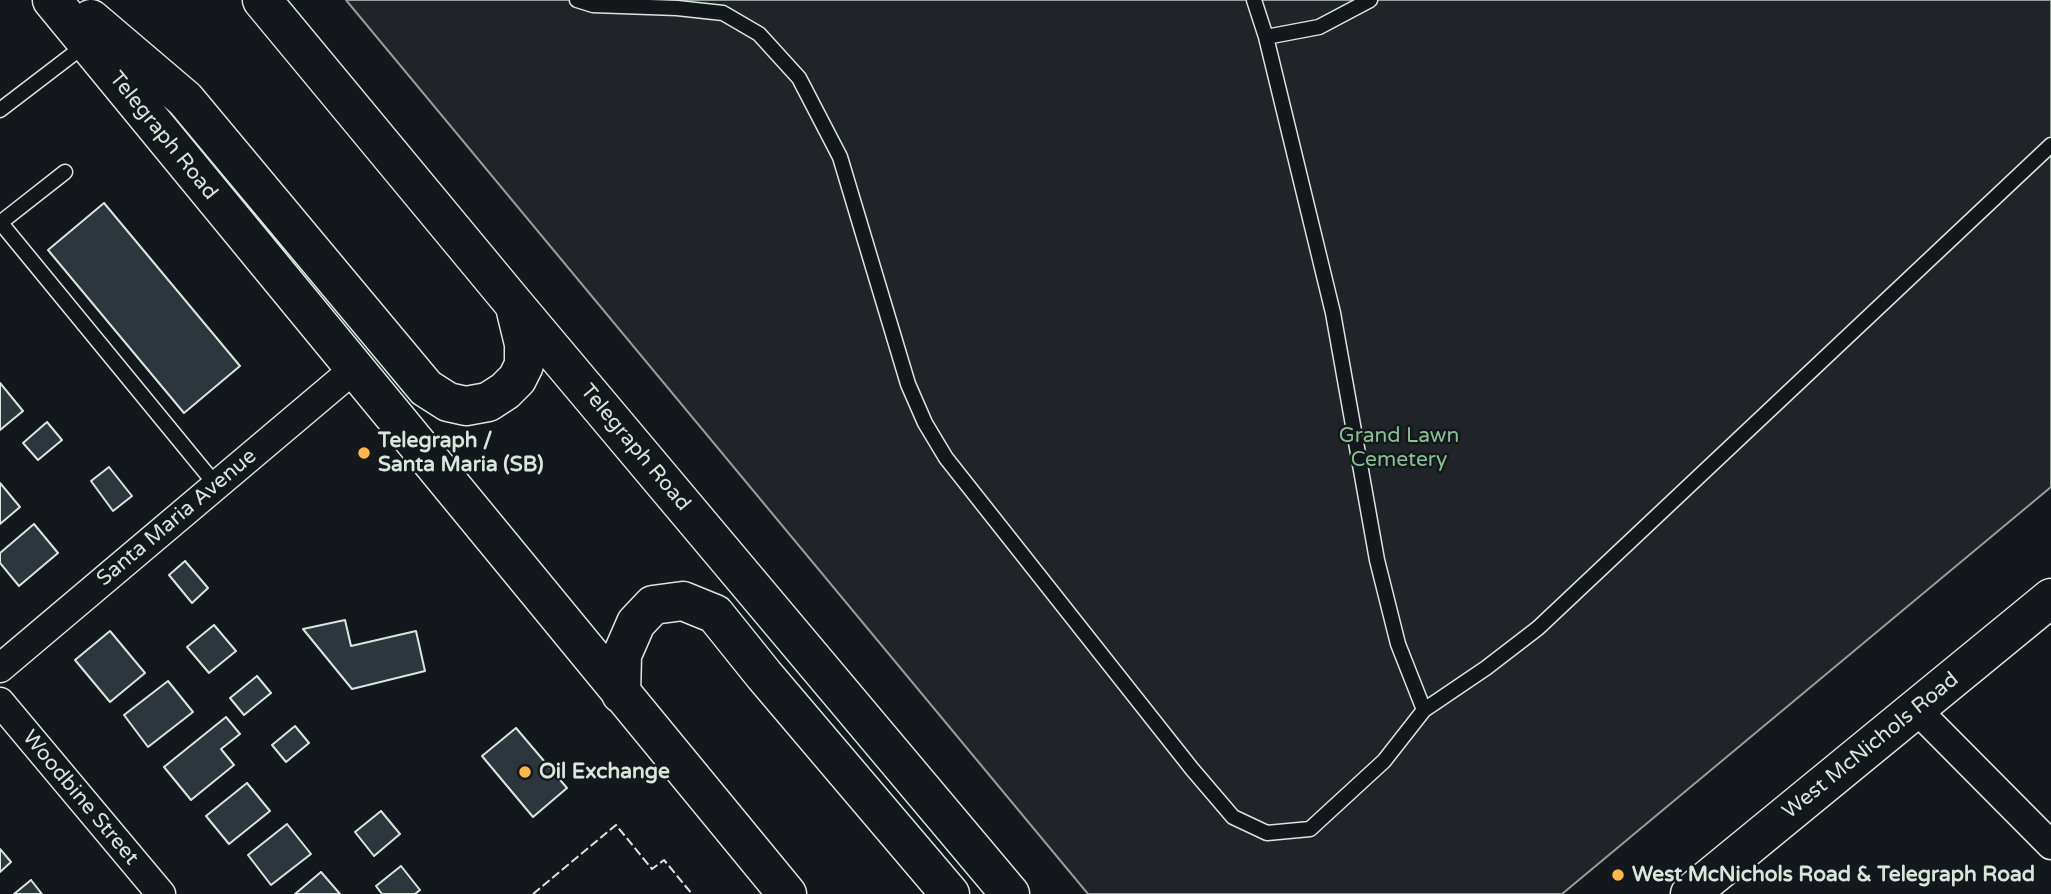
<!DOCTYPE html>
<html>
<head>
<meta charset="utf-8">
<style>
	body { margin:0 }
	canvas { display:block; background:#14181c }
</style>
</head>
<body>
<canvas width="2051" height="894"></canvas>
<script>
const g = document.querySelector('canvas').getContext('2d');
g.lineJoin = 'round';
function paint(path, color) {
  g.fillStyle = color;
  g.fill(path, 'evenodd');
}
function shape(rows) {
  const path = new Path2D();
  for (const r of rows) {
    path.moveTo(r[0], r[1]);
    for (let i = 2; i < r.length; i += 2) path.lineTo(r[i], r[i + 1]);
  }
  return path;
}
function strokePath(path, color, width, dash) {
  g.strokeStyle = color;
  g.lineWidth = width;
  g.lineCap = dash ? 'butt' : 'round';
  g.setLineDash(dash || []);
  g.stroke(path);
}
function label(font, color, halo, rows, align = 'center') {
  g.font = font + ' "Varela Round",sans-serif';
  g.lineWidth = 5;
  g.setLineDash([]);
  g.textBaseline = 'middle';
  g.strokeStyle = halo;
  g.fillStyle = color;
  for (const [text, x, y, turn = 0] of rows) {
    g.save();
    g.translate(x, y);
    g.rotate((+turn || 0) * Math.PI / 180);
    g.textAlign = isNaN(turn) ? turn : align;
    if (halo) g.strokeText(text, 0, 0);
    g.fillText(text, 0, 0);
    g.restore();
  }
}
const green = shape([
	[346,0,2051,0,2051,487,1562,894,1088,894,346,0]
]);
const building = shape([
	[104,203,240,366,184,413,48,250,104,203],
	[0,383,23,411,0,430,0,383],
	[47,422,62,440,38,460,23,443,47,422],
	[109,467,132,496,113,511,91,481,109,467],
	[0,483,20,507,0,524,0,483],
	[34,524,58,553,19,586,0,563,0,553,34,524],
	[185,561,208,588,192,603,169,575,185,561],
	[345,620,351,646,416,631,425,671,352,689,303,629,345,620],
	[214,625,236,651,209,673,187,647,214,625],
	[110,631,145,673,110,702,75,660,110,631],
	[257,676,271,693,244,715,230,698,257,676],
	[168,681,193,712,148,747,124,715,168,681],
	[226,717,240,734,221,749,234,765,191,800,164,767,226,717],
	[295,726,309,743,286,762,272,745,295,726],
	[516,728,567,788,533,817,482,756,516,728],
	[247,783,270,811,229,844,206,816,247,783],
	[381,811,400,834,374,856,355,832,381,811],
	[287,824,311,854,271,885,248,855,287,824],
	[0,849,11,862,0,872,0,849],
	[401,866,420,890,415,894,382,894,376,886,401,866],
	[321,872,340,894,295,894,321,872],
	[31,880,42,894,14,894,31,880]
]);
const lane = shape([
	[577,0,593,5,677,8,723,13,759,34,799,78,840,157,908,384,925,423,946,458,1192,769,1233,817,1267,833,1310,829,1384,761,1424,710,1486,668,1538,628,2051,145],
	[1254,0,1266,37,1333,313,1377,560,1398,644,1424,710],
	[1266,37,1319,27,1370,0],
	[0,110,85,45],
	[0,222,216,485],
	[0,223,65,172]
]);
const street = shape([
	[0,668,354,369],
	[0,702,161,894],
	[1916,709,2051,845]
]);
const secondary = shape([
	[1690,894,2051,598]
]);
const primary = shape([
	[52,0,787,894],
	[262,0,514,304,1010,894],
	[91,19,185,99,426,388,448,402,466,406,488,402,505,391,517,379,524,365,524,344,515,307],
	[621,694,622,655,636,623,653,605,683,601,715,614,764,675,950,894]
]);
const fence = shape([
	[533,894,616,825,652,869,664,860,692,894]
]);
const markers = [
	[364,453,7,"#ffb74d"],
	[525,772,7,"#ffb74d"],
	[1618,875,7,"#ffb74d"]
];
const streetNames = [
	["Telegraph Road",163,136,51],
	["Telegraph Road",635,448,50],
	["Santa Maria Avenue",177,518,-40],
	["West McNichols Road",1871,746,-39],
	["Woodbine Street",80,798,50]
];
const parkNames = [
	["Grand Lawn",1399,436],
	["Cemetery",1399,460]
];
const poiNames = [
	["Telegraph /",378,441],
	["Santa Maria (SB)",378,465],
	["Oil Exchange",539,772],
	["West McNichols Road & Telegraph Road",1632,875]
];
paint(green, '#202428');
strokePath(green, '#939e99', 2);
paint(building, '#2c363c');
strokePath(building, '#d8e6dc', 2);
strokePath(lane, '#d8e6dc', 17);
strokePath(street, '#d8e6dc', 31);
strokePath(secondary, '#d8e6dc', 41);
strokePath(primary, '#d8e6dc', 41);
strokePath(lane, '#14181c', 14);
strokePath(street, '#14181c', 28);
strokePath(secondary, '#14181c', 38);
strokePath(primary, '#14181c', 38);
strokePath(fence, '#d8e6dc', 2, [9, 3.5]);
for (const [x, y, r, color] of markers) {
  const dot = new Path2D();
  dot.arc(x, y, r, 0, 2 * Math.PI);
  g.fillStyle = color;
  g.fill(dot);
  strokePath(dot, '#14181c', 2.5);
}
label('21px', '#d8e6dc', '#14181c', streetNames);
label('21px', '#8ac095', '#14181c', parkNames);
label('bold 21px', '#d8e6dc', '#14181c', poiNames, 'left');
</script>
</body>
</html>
